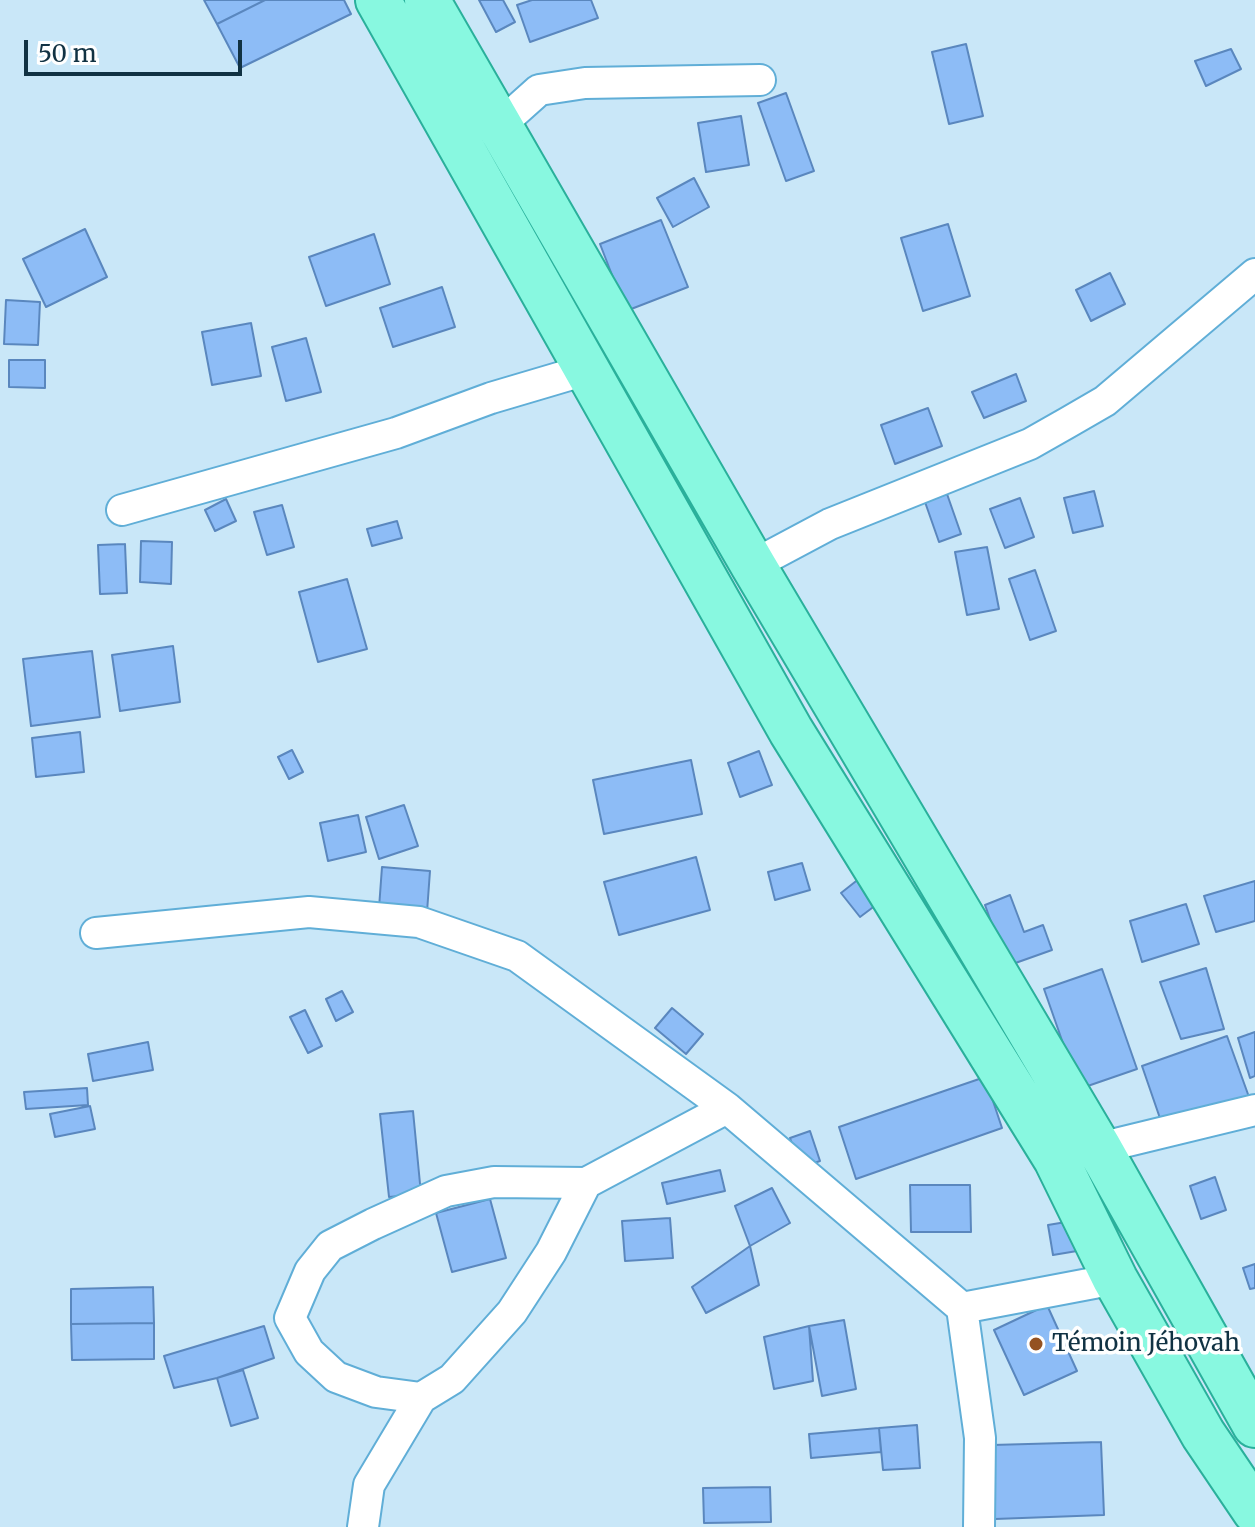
<!DOCTYPE html>
<html>
<head>
<meta charset="utf-8">
<style>
	body { margin:0 }
	#map { position:relative; width:1255px; height:1527px; overflow:hidden; background:#c9e7f8; font-family:Merriweather,serif }
	canvas { display:block }
	.scale { position:absolute; left:24px; top:40px; width:218px; height:36px; box-sizing:border-box; border:4px solid #113243; border-top:0; padding-left:10px; font-size:24px; line-height:28px; white-space:nowrap; color:#113243; -webkit-text-stroke:6px #fff; paint-order:stroke }
</style>
</head>
<body>
<div id="map">
<canvas width="1255" height="1527"></canvas>
<div class="scale">50 m</div>
</div>
<script>
const g = document.querySelector('canvas').getContext('2d');
g.lineJoin = 'round';
function paint(path, color) {
  g.fillStyle = color;
  g.fill(path, 'evenodd');
}
function shape(rows) {
  const path = new Path2D();
  for (const r of rows) {
    path.moveTo(r[0], r[1]);
    for (let i = 2; i < r.length; i += 2) path.lineTo(r[i], r[i + 1]);
  }
  return path;
}
function strokePath(path, color, width, dash) {
  g.strokeStyle = color;
  g.lineWidth = width;
  g.lineCap = dash ? 'butt' : 'round';
  g.setLineDash(dash || []);
  g.stroke(path);
}
function label(font, color, halo, rows, align = 'center') {
  g.font = font + ' Merriweather,serif';
  g.lineWidth = 7;
  g.setLineDash([]);
  g.textBaseline = 'middle';
  g.strokeStyle = halo;
  g.fillStyle = color;
  for (const [text, x, y, turn = 0] of rows) {
    g.save();
    g.translate(x, y);
    g.rotate((+turn || 0) * Math.PI / 180);
    g.textAlign = isNaN(turn) ? turn : align;
    if (halo) g.strokeText(text, 0, 0);
    g.fillText(text, 0, 0);
    g.restore();
  }
}
const building = shape([
	[204,0,265,0,217,24,204,0],
	[265,0,344,0,351,14,240,68,217,24,265,0],
	[479,0,503,0,515,22,496,32,479,0],
	[532,0,591,0,598,18,530,42,517,5,532,0],
	[966,44,983,116,949,124,932,52,966,44],
	[1231,49,1241,69,1206,86,1195,61,1231,49],
	[786,93,814,171,786,181,758,103,786,93],
	[741,116,749,165,706,172,698,123,741,116],
	[694,178,709,207,673,227,657,198,694,178],
	[661,220,688,287,626,311,600,244,661,220],
	[948,224,970,296,923,311,901,238,948,224],
	[85,229,107,277,46,307,23,259,85,229],
	[374,234,390,284,326,306,309,257,374,234],
	[1110,273,1125,304,1091,321,1076,290,1110,273],
	[442,287,455,327,393,347,380,308,442,287],
	[6,300,40,302,38,345,4,344,6,300],
	[251,323,261,376,212,385,202,332,251,323],
	[306,338,321,392,286,401,272,347,306,338],
	[9,360,45,360,45,388,9,387,9,360],
	[1016,374,1026,401,984,418,972,392,1016,374],
	[928,408,942,446,895,464,881,425,928,408],
	[1094,491,1103,526,1073,533,1064,498,1094,491],
	[947,494,961,534,939,542,925,502,947,494],
	[1020,498,1034,537,1005,548,990,509,1020,498],
	[226,499,236,521,215,531,205,510,226,499],
	[282,505,294,547,267,555,254,512,282,505],
	[397,521,402,538,372,546,367,529,397,521],
	[141,541,172,542,171,584,140,582,141,541],
	[125,544,127,593,100,594,98,545,125,544],
	[987,547,999,609,967,615,955,552,987,547],
	[1035,570,1056,631,1030,640,1009,579,1035,570],
	[347,579,367,649,318,662,299,592,347,579],
	[173,646,180,702,120,711,112,655,173,646],
	[92,651,100,717,31,726,23,659,92,651],
	[80,732,84,772,36,777,32,738,80,732],
	[292,750,303,772,289,779,278,757,292,750],
	[759,751,772,785,740,797,728,763,759,751],
	[691,760,702,814,604,834,593,780,691,760],
	[404,805,418,846,379,859,366,817,404,805],
	[358,815,366,852,328,861,320,823,358,815],
	[696,857,710,910,619,935,604,882,696,857],
	[802,863,810,890,775,900,768,872,802,863],
	[382,867,430,871,427,912,379,908,382,867],
	[860,878,880,902,860,917,841,893,860,878],
	[1255,881,1255,921,1216,932,1204,896,1255,881],
	[1010,895,1024,932,1043,925,1052,950,1007,966,985,905,1010,895],
	[1186,904,1199,944,1142,962,1130,921,1186,904],
	[1206,968,1224,1029,1181,1039,1160,982,1206,968],
	[1102,969,1137,1069,1079,1089,1044,989,1102,969],
	[342,991,353,1012,336,1021,326,999,342,991],
	[672,1008,703,1034,686,1054,655,1028,672,1008],
	[305,1010,322,1046,308,1053,290,1017,305,1010],
	[1255,1032,1255,1076,1250,1078,1238,1038,1255,1032],
	[1227,1036,1249,1097,1163,1127,1142,1066,1227,1036],
	[148,1042,153,1070,93,1081,88,1054,148,1042],
	[985,1077,1002,1128,856,1179,839,1127,985,1077],
	[87,1088,88,1105,26,1109,24,1092,87,1088],
	[90,1106,95,1129,55,1137,50,1114,90,1106],
	[413,1111,421,1194,389,1197,380,1114,413,1111],
	[810,1131,820,1161,800,1168,790,1138,810,1131],
	[720,1170,725,1191,667,1204,662,1183,720,1170],
	[1215,1177,1226,1210,1201,1219,1190,1186,1215,1177],
	[910,1185,970,1185,971,1232,911,1232,910,1185],
	[772,1188,790,1223,750,1246,735,1206,772,1188],
	[490,1199,506,1258,452,1272,436,1213,490,1199],
	[670,1218,673,1258,625,1261,622,1221,670,1218],
	[1078,1220,1083,1250,1053,1255,1048,1225,1078,1220],
	[750,1246,759,1285,706,1313,692,1287,750,1246],
	[1255,1264,1255,1288,1250,1289,1243,1268,1255,1264],
	[153,1287,154,1323,71,1324,71,1289,153,1287],
	[1047,1305,1077,1371,1024,1395,994,1330,1047,1305],
	[844,1320,856,1389,822,1396,809,1326,844,1320],
	[154,1323,154,1359,72,1360,71,1324,154,1323],
	[264,1326,274,1358,217,1378,174,1388,164,1356,264,1326],
	[809,1326,813,1381,774,1389,764,1337,809,1326],
	[243,1370,258,1418,231,1426,217,1378,243,1370],
	[917,1425,920,1468,883,1470,879,1428,917,1425],
	[879,1428,881,1452,811,1458,809,1434,879,1428],
	[1101,1442,1104,1515,995,1519,992,1445,1101,1442],
	[770,1487,771,1522,704,1523,703,1488,770,1487]
]);
const street = shape([
	[501,124,539,90,585,83,760,80],
	[122,510,396,433,491,398,589,369],
	[753,565,830,524,1030,444,1067,423,1105,401,1255,274],
	[96,933,309,912,419,922,517,956,727,1108,962,1308,980,1438,979,1527],
	[1099,1148,1255,1110],
	[586,1183,551,1252,512,1312,452,1379,421,1398,376,1392,336,1377,309,1352,290,1318,310,1271,330,1246,373,1224,446,1191,494,1182,586,1183,727,1108],
	[962,1308,1115,1279],
	[363,1527,369,1485,421,1398]
]);
const primary = shape([
	[378,0,791,731,1056,1159,1115,1279,1203,1434,1255,1511],
	[427,0,753,565,1099,1148,1255,1425]
]);
const markers = [
	[1036,1344,8,"#945221"]
];
const poiNames = [
	["Témoin Jéhovah",1052,1344]
];
paint(building, '#8dbcf6');
strokePath(building, '#5a87be', 2);
strokePath(street, '#60aed7', 34);
strokePath(primary, '#2ab09b', 48);
strokePath(street, '#fff', 30);
strokePath(primary, '#88f8e0', 44);
for (const [x, y, r, color] of markers) {
  const dot = new Path2D();
  dot.arc(x, y, r, 0, 2 * Math.PI);
  g.fillStyle = color;
  g.fill(dot);
  strokePath(dot, '#fff', 3);
}
label('24px', '#113243', '#fff', poiNames, 'left');
</script>
</body>
</html>
